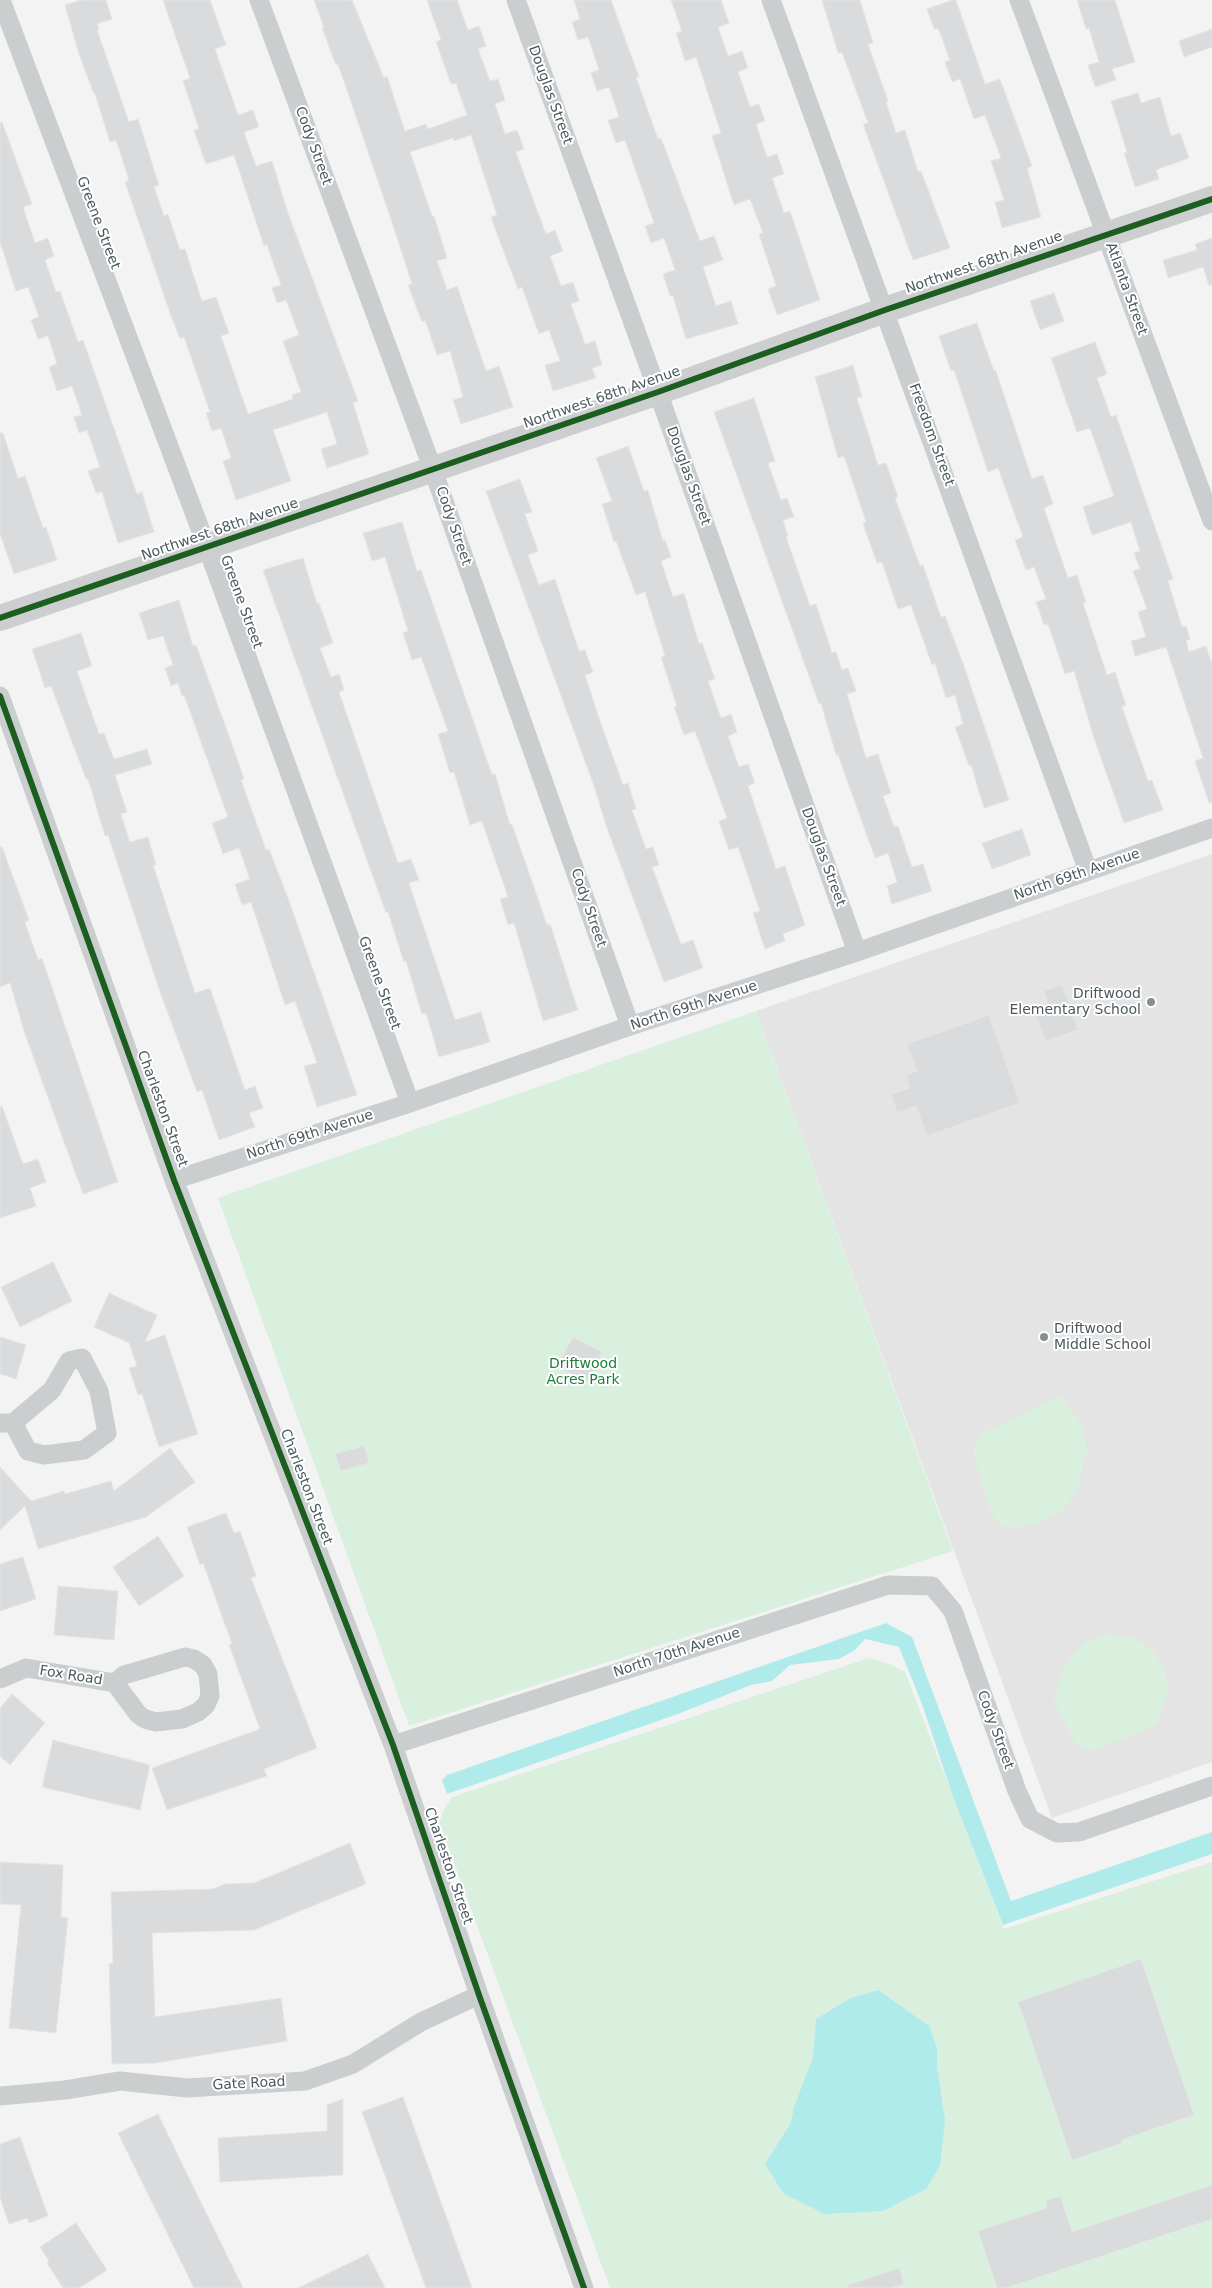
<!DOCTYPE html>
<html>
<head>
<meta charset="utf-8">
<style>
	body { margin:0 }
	canvas { display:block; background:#f3f3f3 }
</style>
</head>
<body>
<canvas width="1212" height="2288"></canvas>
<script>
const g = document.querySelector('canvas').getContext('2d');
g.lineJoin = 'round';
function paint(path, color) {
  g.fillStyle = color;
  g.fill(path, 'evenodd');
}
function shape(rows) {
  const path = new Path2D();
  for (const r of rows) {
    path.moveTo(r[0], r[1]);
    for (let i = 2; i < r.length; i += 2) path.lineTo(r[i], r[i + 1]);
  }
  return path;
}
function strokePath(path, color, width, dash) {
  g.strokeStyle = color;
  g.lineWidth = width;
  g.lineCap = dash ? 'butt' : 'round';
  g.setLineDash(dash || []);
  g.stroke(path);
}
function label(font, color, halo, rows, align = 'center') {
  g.font = font + ' "DejaVu Sans",sans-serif';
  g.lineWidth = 4;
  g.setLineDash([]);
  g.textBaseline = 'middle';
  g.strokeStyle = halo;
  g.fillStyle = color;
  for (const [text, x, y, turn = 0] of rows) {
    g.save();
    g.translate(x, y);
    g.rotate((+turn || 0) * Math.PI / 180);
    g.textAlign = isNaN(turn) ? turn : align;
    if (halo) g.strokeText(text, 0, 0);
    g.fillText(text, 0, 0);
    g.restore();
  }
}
const education = shape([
	[1212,854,1212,1762,1052,1818,756,1011]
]);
const green = shape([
	[756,1011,953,1551,409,1726,218,1198],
	[1060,1396,1080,1422,1088,1453,1083,1461,1082,1472,1078,1488,1064,1509,1041,1522,1020,1527,1002,1526,992,1514,973,1453,981,1434],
	[1108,1633,1138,1640,1152,1650,1166,1671,1168,1693,1162,1708,1158,1725,1091,1751,1075,1743,1054,1700,1064,1666,1075,1652,1084,1643],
	[869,1658,890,1664,905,1672,1004,1929,1212,1862,1212,2288,610,2288,439,1822,444,1809,452,1797]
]);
const water = shape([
	[886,1623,912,1637,1011,1901,1212,1832,1212,1854,1003,1925,953,1797,922,1704,899,1647,865,1639,855,1650,839,1659,790,1665,772,1681,751,1685,678,1714,447,1794,442,1780,447,1775],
	[878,1990,929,2026,937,2048,937,2066,945,2120,940,2166,926,2189,883,2211,825,2214,783,2193,765,2164,791,2123,794,2107,813,2057,816,2019,851,1998]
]);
const building = shape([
	[81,0,106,0,112,19,97,24,99,30,97,30,129,122,138,119,159,185,154,187,164,216,168,214,180,250,185,249,202,301,216,297,229,333,221,336,248,414,293,399,292,395,301,392,283,341,299,335,286,300,277,303,272,288,281,285,267,245,264,246,234,155,206,164,194,130,199,129,183,81,190,78,163,0,210,0,226,45,215,49,238,115,253,110,259,127,244,132,256,166,272,161,288,213,358,401,353,403,369,454,327,468,321,449,337,444,327,412,273,430,291,481,236,500,223,461,231,458,221,428,212,431,206,413,210,412,184,337,180,339,170,313,125,182,129,180,116,140,110,142,95,94,94,94,79,54,65,5,81,0],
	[314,0,352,0,384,78,387,76,405,131,426,124,428,129,467,115,456,83,451,84,436,42,441,40,427,0,457,0,468,30,479,26,486,46,478,49,490,81,498,79,505,100,495,104,505,134,517,130,524,149,516,152,527,183,546,234,555,230,563,251,550,256,561,286,573,282,579,301,571,304,585,344,595,341,602,365,592,368,596,378,553,391,545,365,560,361,549,330,539,334,522,287,518,289,499,239,491,217,497,215,471,135,454,141,453,138,410,152,432,216,434,216,447,258,437,261,447,290,457,286,486,371,499,366,513,407,461,424,453,400,463,397,450,351,437,355,425,320,422,322,408,285,412,284,391,219,338,64,336,65,322,28,324,27,314,0],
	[574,0,611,0,639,77,636,77,658,139,661,138,700,241,714,236,723,260,703,267,716,306,731,301,738,324,686,339,673,296,670,296,663,274,675,270,664,238,651,243,645,226,654,223,625,140,616,143,608,120,619,117,609,87,597,91,591,73,599,70,588,37,578,40,572,22,580,19,574,0],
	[671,0,721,0,729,23,718,27,728,56,742,51,748,68,738,72,750,107,759,104,765,121,756,124,767,157,777,154,784,174,772,178,784,213,790,211,820,300,777,315,768,289,776,286,759,234,763,233,750,199,734,205,712,136,721,133,696,57,685,61,676,33,682,31,671,0],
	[822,0,860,0,873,43,868,44,888,101,886,102,896,133,905,130,918,172,921,171,950,248,913,260,863,124,868,123,842,52,838,53,822,0],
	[953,0,956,0,985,84,1000,79,1032,166,1027,168,1041,217,1002,228,995,202,1004,200,991,161,1001,158,985,115,974,119,960,79,952,82,945,62,950,60,938,28,934,29,927,9,953,0],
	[1077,0,1115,0,1135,62,1112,69,1116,80,1095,87,1088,65,1099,62,1089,28,1086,29,1077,0],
	[1212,29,1212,47,1184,57,1179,41,1212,29],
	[1138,93,1141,103,1160,97,1171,136,1180,133,1189,158,1156,170,1159,179,1135,187,1124,153,1127,152,1111,101,1138,93],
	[2,122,32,204,23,207,35,243,48,238,54,256,45,260,56,292,60,291,78,342,83,340,137,494,142,492,154,532,118,543,102,492,96,493,88,471,100,467,87,430,79,433,74,417,82,415,72,386,57,391,49,367,57,364,48,336,38,339,31,320,39,317,28,287,16,291,0,242,0,123,2,122],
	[1212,238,1212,285,1209,286,1203,267,1168,278,1163,260,1197,250,1195,244,1212,238],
	[1054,293,1064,321,1040,330,1030,301,1054,293],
	[977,323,994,371,996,371,1032,479,1043,475,1053,504,1044,508,1068,578,1077,575,1086,602,1083,603,1107,675,1115,672,1126,705,1122,707,1148,781,1152,780,1163,810,1124,823,1094,738,1074,671,1065,674,1048,624,1044,625,1036,602,1046,599,1034,567,1026,570,1015,540,1023,537,998,468,988,472,954,370,951,371,939,336,977,323],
	[1095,342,1107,374,1097,378,1111,417,1116,415,1173,579,1168,581,1182,627,1186,626,1190,639,1186,641,1189,652,1206,646,1212,664,1212,803,1209,803,1195,761,1203,758,1166,647,1135,656,1131,641,1146,637,1138,612,1147,609,1133,571,1140,569,1134,553,1140,551,1131,522,1092,535,1083,507,1114,496,1090,428,1077,432,1051,358,1095,342],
	[853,365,862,397,857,398,878,465,886,463,898,497,895,498,920,566,923,565,941,617,945,616,964,666,1009,800,984,808,971,765,969,766,955,727,963,724,955,695,946,698,935,663,932,665,911,605,898,609,882,562,877,563,863,524,866,522,844,456,838,458,815,377,853,365],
	[754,398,775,461,768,463,781,500,787,498,794,517,783,520,788,536,786,537,810,606,816,604,832,653,836,652,842,670,848,668,856,691,847,694,866,758,878,754,891,793,883,796,894,827,898,826,912,867,923,864,932,891,892,904,887,886,897,882,888,853,875,858,838,755,836,755,821,703,819,704,714,412,754,398],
	[0,433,3,433,18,478,25,476,43,528,46,527,57,560,14,574,0,534,0,433],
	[628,446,644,491,648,490,663,541,665,540,671,557,661,561,673,597,684,593,699,644,702,643,715,679,708,681,721,718,731,714,737,732,728,736,739,767,748,764,755,783,748,786,776,869,785,866,805,925,783,934,785,941,765,949,753,913,760,911,738,847,729,850,719,821,727,818,695,731,684,735,674,707,677,706,661,657,665,656,645,592,636,595,616,541,614,542,602,504,612,501,596,458,628,446],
	[520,479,532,512,525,514,538,551,528,555,539,585,555,579,579,651,585,650,593,672,585,675,598,715,623,785,628,783,636,809,632,810,646,849,653,847,659,865,652,867,681,944,693,940,703,968,664,982,607,828,593,783,486,491,520,479],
	[402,522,417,571,421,570,492,775,495,774,510,825,512,824,547,925,550,924,578,1010,543,1021,514,923,508,925,500,899,508,897,482,821,470,825,454,772,450,773,438,734,448,731,421,657,412,660,403,633,408,631,385,557,372,561,363,533,402,522],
	[303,558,317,604,319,603,333,643,320,648,331,677,339,674,344,690,339,692,398,863,411,859,419,880,409,883,455,1020,481,1012,490,1042,439,1057,426,1013,422,1014,406,961,404,962,388,912,386,913,263,570,303,558],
	[179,600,193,646,196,645,233,747,244,779,241,780,266,850,269,849,289,901,357,1095,317,1107,304,1066,317,1063,295,1001,285,1005,251,902,242,905,235,884,250,879,239,848,223,854,212,823,228,817,184,695,182,696,178,683,171,686,165,668,173,665,163,636,148,640,139,613,179,600],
	[81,633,92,666,77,671,99,734,104,733,114,759,147,749,152,764,115,775,127,812,121,814,130,842,148,837,156,865,153,865,195,993,210,988,245,1090,255,1086,263,1108,249,1113,255,1127,219,1140,202,1090,197,1092,159,989,108,835,105,836,88,779,86,779,51,686,45,688,32,649,81,633],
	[1022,829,1031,855,992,869,982,843,1022,829],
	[0,847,2,847,29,920,25,922,38,960,42,958,118,1182,83,1194,25,1034,10,983,0,987,0,847],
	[1062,985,1078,1030,1045,1041,1034,1009,1048,1004,1044,991,1062,985],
	[989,1015,1020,1103,927,1136,916,1106,897,1113,891,1094,910,1088,906,1075,917,1071,907,1044,989,1015],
	[2,1106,23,1164,38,1159,46,1182,30,1188,36,1206,0,1218,0,1107,2,1106],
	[53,1262,72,1301,20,1327,1,1287,53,1262],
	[109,1293,157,1315,145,1342,165,1335,198,1434,159,1447,142,1394,138,1395,129,1368,137,1366,129,1343,94,1327,109,1293],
	[0,1337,26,1345,16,1379,0,1374,0,1337],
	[573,1337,602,1352,586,1382,557,1366,573,1337],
	[364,1446,369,1463,341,1471,335,1454,364,1446],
	[170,1448,195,1482,146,1517,38,1549,25,1506,0,1530,0,1467,31,1501,64,1491,65,1494,111,1481,114,1491,170,1448],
	[226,1513,234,1533,240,1531,256,1576,251,1578,317,1748,264,1769,267,1776,167,1810,152,1768,260,1729,229,1645,232,1644,203,1563,200,1565,187,1527,226,1513],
	[158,1536,184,1576,139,1606,113,1567,158,1536],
	[23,1557,36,1599,0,1611,0,1564,23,1557],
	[58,1586,118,1591,114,1640,54,1635,58,1586],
	[12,1694,45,1723,10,1765,0,1756,0,1708,12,1694],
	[53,1740,150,1765,140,1810,42,1787,53,1740],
	[350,1843,366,1884,254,1930,152,1933,155,2017,281,1998,287,2041,156,2063,112,2064,109,1964,113,1963,111,1892,213,1889,225,1884,254,1883,350,1843],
	[0,1862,63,1865,61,1917,68,1918,56,2033,9,2028,21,1905,0,1904,0,1862],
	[1141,1959,1194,2115,1121,2140,1122,2143,1072,2160,1018,2002,1141,1959],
	[403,2097,472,2288,426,2288,362,2112,403,2097],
	[343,2099,343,2175,220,2182,218,2138,327,2131,327,2105,343,2099],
	[158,2114,187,2174,243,2288,194,2288,118,2133,158,2114],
	[20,2137,48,2216,29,2223,27,2218,9,2224,0,2197,0,2144,20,2137],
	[1212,2185,1212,2219,1006,2288,997,2288,978,2231,1047,2208,1045,2201,1060,2196,1072,2232,1212,2185],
	[76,2223,107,2270,79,2288,63,2288,47,2263,49,2261,40,2247,76,2223],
	[368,2254,385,2288,298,2288,368,2254],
	[899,2268,904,2284,891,2288,848,2288,848,2285,899,2268]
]);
const street = shape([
	[1,0,207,547,410,1103],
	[259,0,433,470,630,1026],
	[516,0,658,392,857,952],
	[771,0,1088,871],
	[1019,0,1212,521],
	[0,696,174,1180,393,1745,479,1995,584,2288],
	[174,1180,410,1103,630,1026,857,952,1212,828],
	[0,1423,13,1423,52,1390,69,1361,82,1358,99,1391,107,1433,84,1450,44,1455,28,1451,13,1423],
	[0,1679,26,1668,115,1683,138,1714,145,1719,156,1722,182,1719,198,1712,206,1705,210,1696,208,1674,203,1665,194,1659,185,1657,124,1675,115,1683],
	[393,1745,888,1585,932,1586,953,1611,1017,1791,1030,1819,1057,1833,1079,1832,1212,1786],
	[0,2096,65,2090,120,2081,187,2088,305,2081,353,2064,421,2022,479,1995]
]);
const secondary = shape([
	[0,618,658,392,885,310,1212,199]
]);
const cycleway = shape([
	[0,618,658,392,885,310,1212,199],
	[0,696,174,1180,393,1745,479,1995,584,2288]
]);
const markers = [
	[1151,1002,5,"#868f93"],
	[1044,1337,5,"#868f93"]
];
const streetNames = [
	["Douglas Street",550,95,70],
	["Cody Street",313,146,70],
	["Greene Street",98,223,69],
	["Northwest 68th Avenue",984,263,-19],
	["Atlanta Street",1126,289,70],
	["Northwest 68th Avenue",602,398,-19],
	["Freedom Street",931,435,70],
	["Douglas Street",688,476,70],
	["Cody Street",453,526,71],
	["Northwest 68th Avenue",220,530,-19],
	["Greene Street",241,602,70],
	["Douglas Street",823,857,70],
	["North 69th Avenue",1077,875,-19],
	["Cody Street",588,908,71],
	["Greene Street",379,983,70],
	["North 69th Avenue",694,1006,-18],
	["Charleston Street",162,1109,70],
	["North 69th Avenue",310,1135,-18],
	["Charleston Street",306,1487,69],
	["North 70th Avenue",677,1653,-18],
	["Fox Road",71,1676,9],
	["Cody Street",995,1730,70],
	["Charleston Street",448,1866,71],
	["Gate Road",249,2084,-3]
];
const poiNames = [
	["Driftwood",1141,994],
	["Elementary School",1141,1010],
	["Driftwood",1054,1329,"left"],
	["Middle School",1054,1345,"left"]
];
const parkNames = [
	["Driftwood",583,1364],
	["Acres Park",583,1380]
];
paint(education, '#e5e4e5');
paint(green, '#daf0de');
paint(water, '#b0ebeb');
paint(building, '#d9dbdc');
strokePath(building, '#e5e5e6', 1);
strokePath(street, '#cbcecf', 19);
strokePath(secondary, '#ccced0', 26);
strokePath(cycleway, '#1b5e20', 6);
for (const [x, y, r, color] of markers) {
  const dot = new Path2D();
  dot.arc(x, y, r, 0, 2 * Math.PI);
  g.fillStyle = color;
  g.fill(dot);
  strokePath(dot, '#fff', 2);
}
label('14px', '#4b595f', '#fff', streetNames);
label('14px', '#4b595f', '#fff', poiNames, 'right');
label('14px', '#1d7e3b', '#fff', parkNames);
</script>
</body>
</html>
